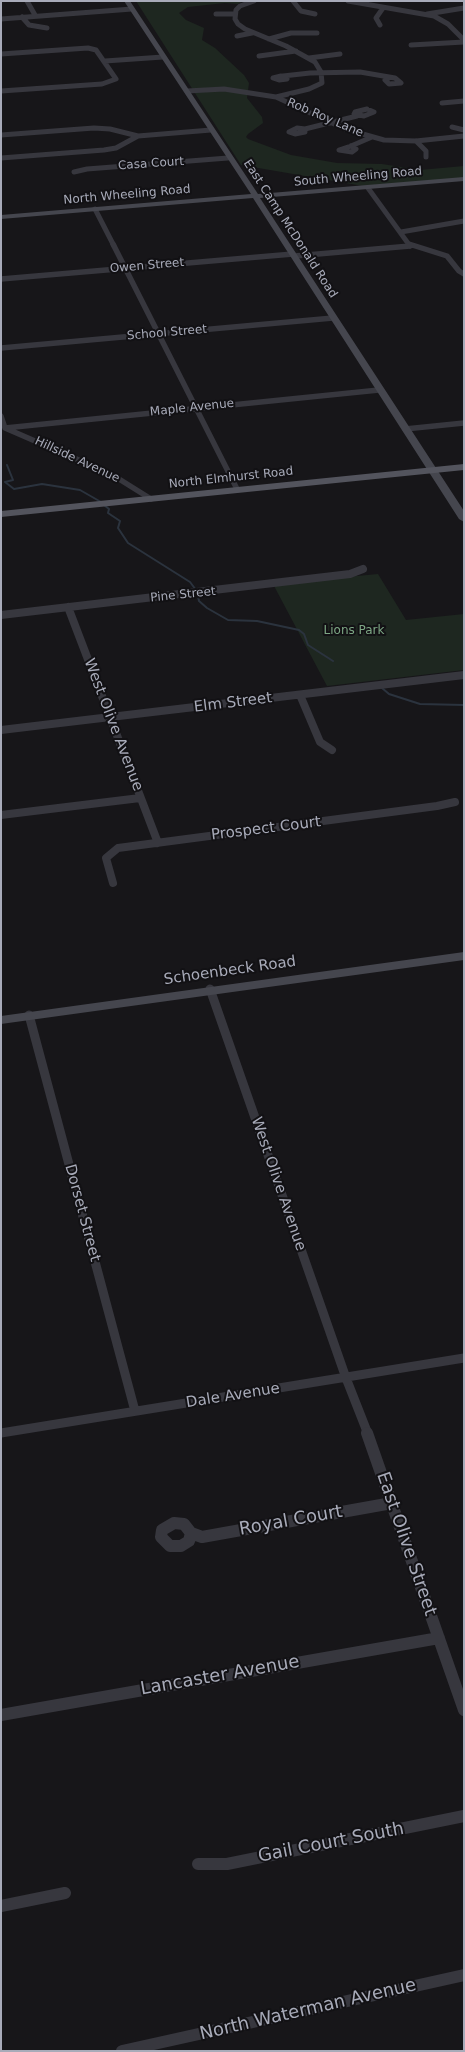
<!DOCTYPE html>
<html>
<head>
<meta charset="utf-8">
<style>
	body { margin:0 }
	#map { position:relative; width:465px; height:2052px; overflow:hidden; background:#171619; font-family:"DejaVu Sans",sans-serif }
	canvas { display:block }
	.frame { position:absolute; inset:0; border:2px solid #a8abb9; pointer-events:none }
</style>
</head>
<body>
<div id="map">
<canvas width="465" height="2052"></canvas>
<div class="frame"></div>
</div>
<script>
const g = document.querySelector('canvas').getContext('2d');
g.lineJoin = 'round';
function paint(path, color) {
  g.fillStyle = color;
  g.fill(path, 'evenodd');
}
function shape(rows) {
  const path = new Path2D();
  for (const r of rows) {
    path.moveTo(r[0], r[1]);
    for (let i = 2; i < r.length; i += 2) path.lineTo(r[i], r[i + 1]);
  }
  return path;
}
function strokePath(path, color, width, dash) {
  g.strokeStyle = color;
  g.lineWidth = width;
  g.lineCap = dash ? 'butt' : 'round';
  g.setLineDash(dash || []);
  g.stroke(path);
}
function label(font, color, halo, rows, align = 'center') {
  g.font = font + ' "DejaVu Sans",sans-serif';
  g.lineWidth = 4;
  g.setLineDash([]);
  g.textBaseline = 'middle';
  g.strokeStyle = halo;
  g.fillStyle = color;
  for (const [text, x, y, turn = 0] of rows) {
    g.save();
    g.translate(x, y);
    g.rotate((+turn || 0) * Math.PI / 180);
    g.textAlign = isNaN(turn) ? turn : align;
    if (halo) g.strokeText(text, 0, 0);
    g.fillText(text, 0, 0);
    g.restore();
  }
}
const green = shape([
	[136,1,243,1,238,4,225,3,188,7,179,13,186,20,204,28,202,40,215,48,244,75,249,83,247,98,262,117,263,123,248,134,246,137,248,139,291,155,337,163,382,164,420,170,464,166,464,178,363,186,241,165],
	[378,574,406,620,464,614,464,670,327,686,273,584]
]);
const stream = shape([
	[7,465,13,480,5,482,14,489,42,484,80,490,101,502],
	[104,505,109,509,108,513,120,521,118,528,128,543,190,582,196,590],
	[198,596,199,601,207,608,228,620,257,621,299,630,304,634,308,645,333,661],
	[382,688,389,694,420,704,464,705]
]);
const streetFar4 = shape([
	[27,1,35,15],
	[293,1,301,11,315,14],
	[348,1,434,16,448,24,464,40],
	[216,14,235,14],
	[427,14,464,8],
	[22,17,29,25,47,28],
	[1,19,132,9],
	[380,25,376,18,383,8],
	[237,36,252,33],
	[269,39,291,33,317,33],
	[411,45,464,42],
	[1,54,88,48,96,50,116,79,102,84,1,91],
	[259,56,296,51],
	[309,58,340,54],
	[105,61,163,57],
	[281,76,287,79,279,80,273,78,281,76],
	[283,76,310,73,360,72,395,78,401,83,389,84,385,80,389,78],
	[187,91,224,89,276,97,309,89,322,83,321,72,315,62,286,46,245,29,238,24,235,19,236,10,240,6,254,1],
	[276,97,345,129,384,140,416,141,464,136],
	[442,103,464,101],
	[367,109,374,112,364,116,354,114,355,112,367,109],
	[452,127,464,130],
	[297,128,305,129,305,132,295,134,289,132,297,128],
	[305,129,357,116],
	[1,135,94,128,110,129,138,136,211,130],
	[416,141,426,151,426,157],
	[351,146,356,149,352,152,339,150,351,146],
	[351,146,372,137],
	[1,158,104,150,116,148,138,136],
	[74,172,87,169,228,158],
	[368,188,410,246],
	[95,209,114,246],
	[401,232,464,221]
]);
const streetFar3 = shape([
	[113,244,237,489],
	[409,244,447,256,459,271,464,274],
	[295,256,410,246],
	[1,279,293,254],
	[1,348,333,318],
	[1,416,5,428,379,390],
	[5,428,111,474,151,499],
	[405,429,464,423]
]);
const streetFar2 = shape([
	[68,607,158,843],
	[1,615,350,574,363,569],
	[300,695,320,742,332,750],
	[1,730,464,675],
	[1,815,140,798],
	[113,883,106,858,118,848,437,806,455,802]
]);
const streetFar1 = shape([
	[210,989,346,1378,368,1434],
	[29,1015,135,1411],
	[1,1433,464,1358]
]);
const street = shape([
	[367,1433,464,1710],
	[174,1523,184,1524,191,1533,189,1541,181,1546,170,1546,161,1537,162,1530,174,1523],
	[191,1533,202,1537,392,1503],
	[1,1715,439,1638],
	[198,1864,227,1864,464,1816],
	[1,1906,65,1893],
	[122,2051,464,1975]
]);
const secondary = shape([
	[124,1,130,1,258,194,464,177,464,181,260,198,464,511,464,522,459,519,253,198,1,219,1,215,251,194,124,1],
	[464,952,464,960,1,1024,1,1016,464,952]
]);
const primary = shape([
	[464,464,464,470,1,517,1,511,464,464]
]);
const farStreetnames = [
	["Rob Roy Lane",325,118,23],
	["Casa Court",151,164,-4],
	["South Wheeling Road",358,177,-5],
	["North Wheeling Road",127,195,-5],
	["East Camp McDonald Road",290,229,57],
	["Owen Street",147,266,-5],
	["School Street",167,333,-5],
	["Maple Avenue",192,408,-6],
	["Hillside Avenue",77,460,25],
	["North Elmhurst Road",231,478,-6],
	["Pine Street",183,595,-6]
];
const farParknames = [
	["Lions Park",354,631]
];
const streetNames = [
	["Elm Street",233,703,-7],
	["West Olive Avenue",113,725,69],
	["Prospect Court",266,829,-7],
	["Schoenbeck Road",230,971,-8],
	["West Olive Avenue",278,1184,71],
	["Dorset Street",82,1213,75],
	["Dale Avenue",233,1396,-9]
];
const nearStreetnames = [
	["Royal Court",291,1521,-10],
	["East Olive Street",406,1544,71],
	["Lancaster Avenue",220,1676,-10],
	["Gail Court South",331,1843,-11],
	["North Waterman Avenue",308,2010,-13]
];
paint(green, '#1e2720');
strokePath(stream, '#2b333e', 2);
strokePath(streetFar4, '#37373e', 5);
strokePath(streetFar3, '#37373e', 5.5);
strokePath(streetFar2, '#37373e', 8);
strokePath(streetFar1, '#37373e', 9);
strokePath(street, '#37373e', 12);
paint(secondary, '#45464e');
paint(primary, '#53545d');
label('12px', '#a8abb9', '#121114', farStreetnames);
label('12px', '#7da684', '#121114', farParknames);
label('15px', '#a8abb9', '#121114', streetNames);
label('18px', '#a8abb9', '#121114', nearStreetnames);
</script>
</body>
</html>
